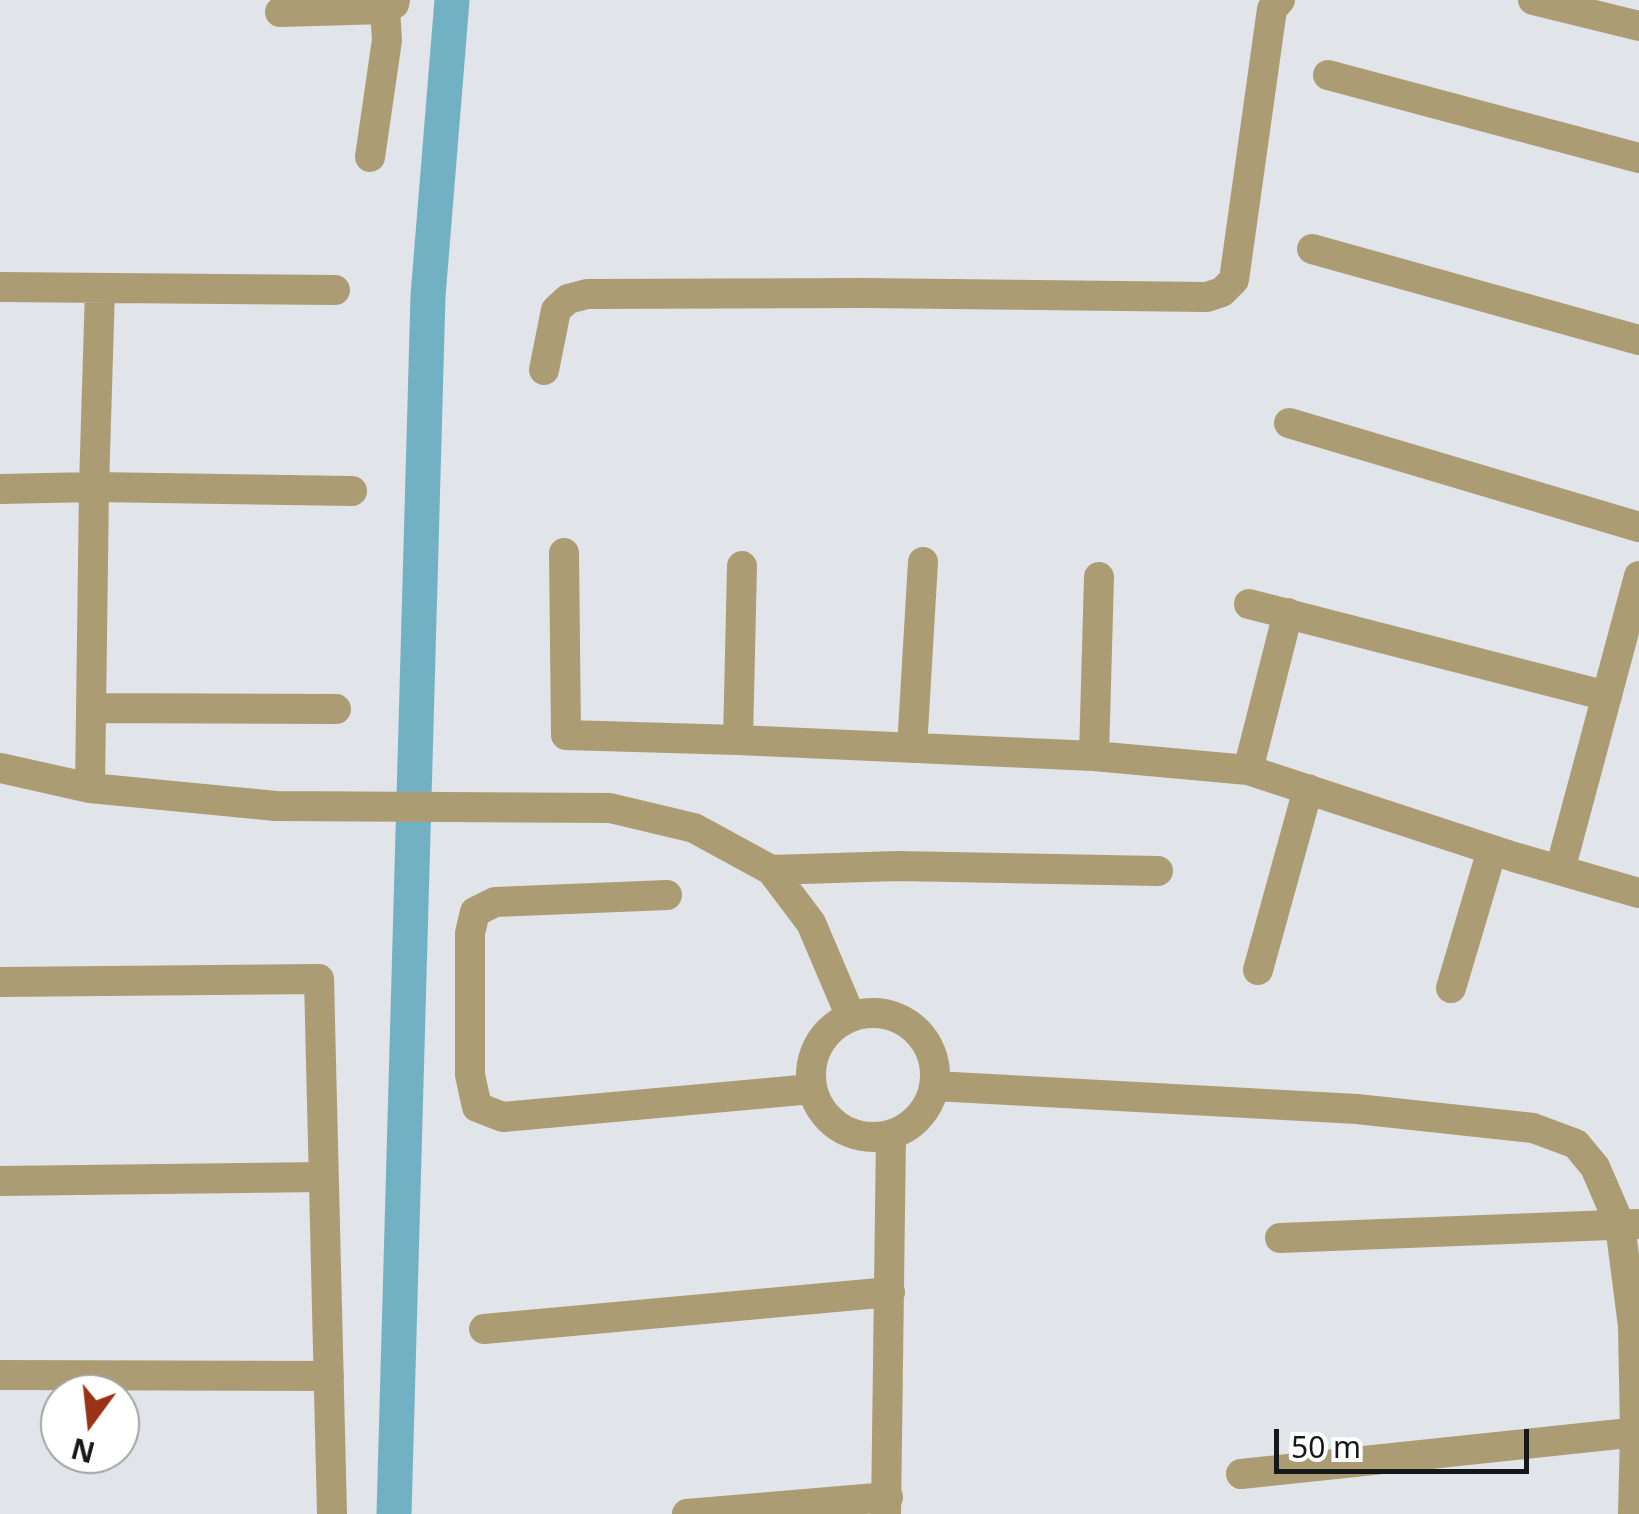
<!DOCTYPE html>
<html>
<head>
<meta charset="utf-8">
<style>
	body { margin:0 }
	#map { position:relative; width:1639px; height:1514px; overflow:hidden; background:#e1e4e9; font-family:"Noto Sans",sans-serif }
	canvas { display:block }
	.north { position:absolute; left:40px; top:1374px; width:100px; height:100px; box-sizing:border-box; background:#fff; border:2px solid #a2a2a3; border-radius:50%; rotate:195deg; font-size:28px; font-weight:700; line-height:40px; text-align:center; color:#161719 }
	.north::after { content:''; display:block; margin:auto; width:35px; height:45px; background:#9a3216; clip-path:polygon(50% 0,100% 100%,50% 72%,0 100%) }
	.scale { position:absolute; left:1274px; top:1429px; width:255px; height:45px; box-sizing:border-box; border:5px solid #161719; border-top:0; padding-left:12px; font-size:30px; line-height:35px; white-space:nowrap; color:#161719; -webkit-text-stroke:8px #fff; paint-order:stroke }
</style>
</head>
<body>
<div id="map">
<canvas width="1639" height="1514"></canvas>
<div class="north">N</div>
<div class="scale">50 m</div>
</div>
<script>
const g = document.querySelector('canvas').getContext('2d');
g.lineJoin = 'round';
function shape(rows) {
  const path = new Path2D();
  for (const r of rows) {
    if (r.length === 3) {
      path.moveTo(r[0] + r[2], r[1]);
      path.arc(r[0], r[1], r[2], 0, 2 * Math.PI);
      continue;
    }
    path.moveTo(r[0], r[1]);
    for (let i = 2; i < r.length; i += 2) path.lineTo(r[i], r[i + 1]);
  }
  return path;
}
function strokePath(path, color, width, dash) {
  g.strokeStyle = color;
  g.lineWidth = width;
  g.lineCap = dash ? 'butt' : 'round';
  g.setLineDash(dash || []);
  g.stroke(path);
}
const canal = shape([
	[394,1514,428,296,452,0]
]);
const minor = shape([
	[1533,0,1639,26],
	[280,12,385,9,394,4,395,0],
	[1328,75,1639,158],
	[370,157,387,40,385,9],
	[1312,249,1639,340],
	[0,287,335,290],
	[100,289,94,487,90,788,276,806,610,808,694,828,771,870,811,923,851,1017],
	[544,370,556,310,568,299,587,294,865,293,1207,297,1222,292,1234,280,1272,9,1280,0],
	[1289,423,1639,527],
	[0,489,94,487,352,491],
	[564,553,566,735,738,740,1094,756,1248,770,1514,857,1639,893],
	[1249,604,1607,696],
	[91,708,336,709],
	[738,740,742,566],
	[912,748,923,562],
	[1094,756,1099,577],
	[0,768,90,788],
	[1248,770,1288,613],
	[771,870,898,866,1158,871],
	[1560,870,1639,576],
	[667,895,495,902,475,912,470,933,470,1075,477,1107,503,1117,812,1089],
	[1258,970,1308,789],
	[0,982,319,979,332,1514],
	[1451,988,1492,850],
	[873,1075,62],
	[935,1086,1357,1109,1533,1128,1576,1144,1595,1167,1620,1225,1633,1326,1635,1433,1633,1514],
	[0,1181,323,1177],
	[1280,1238,1636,1224],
	[484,1329,890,1292],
	[0,1375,329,1376],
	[1241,1474,1639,1432],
	[687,1514,888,1497],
	[886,1514,891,1135]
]);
strokePath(canal, '#72b1c4', 35);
strokePath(minor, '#ac9c74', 30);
</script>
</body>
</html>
